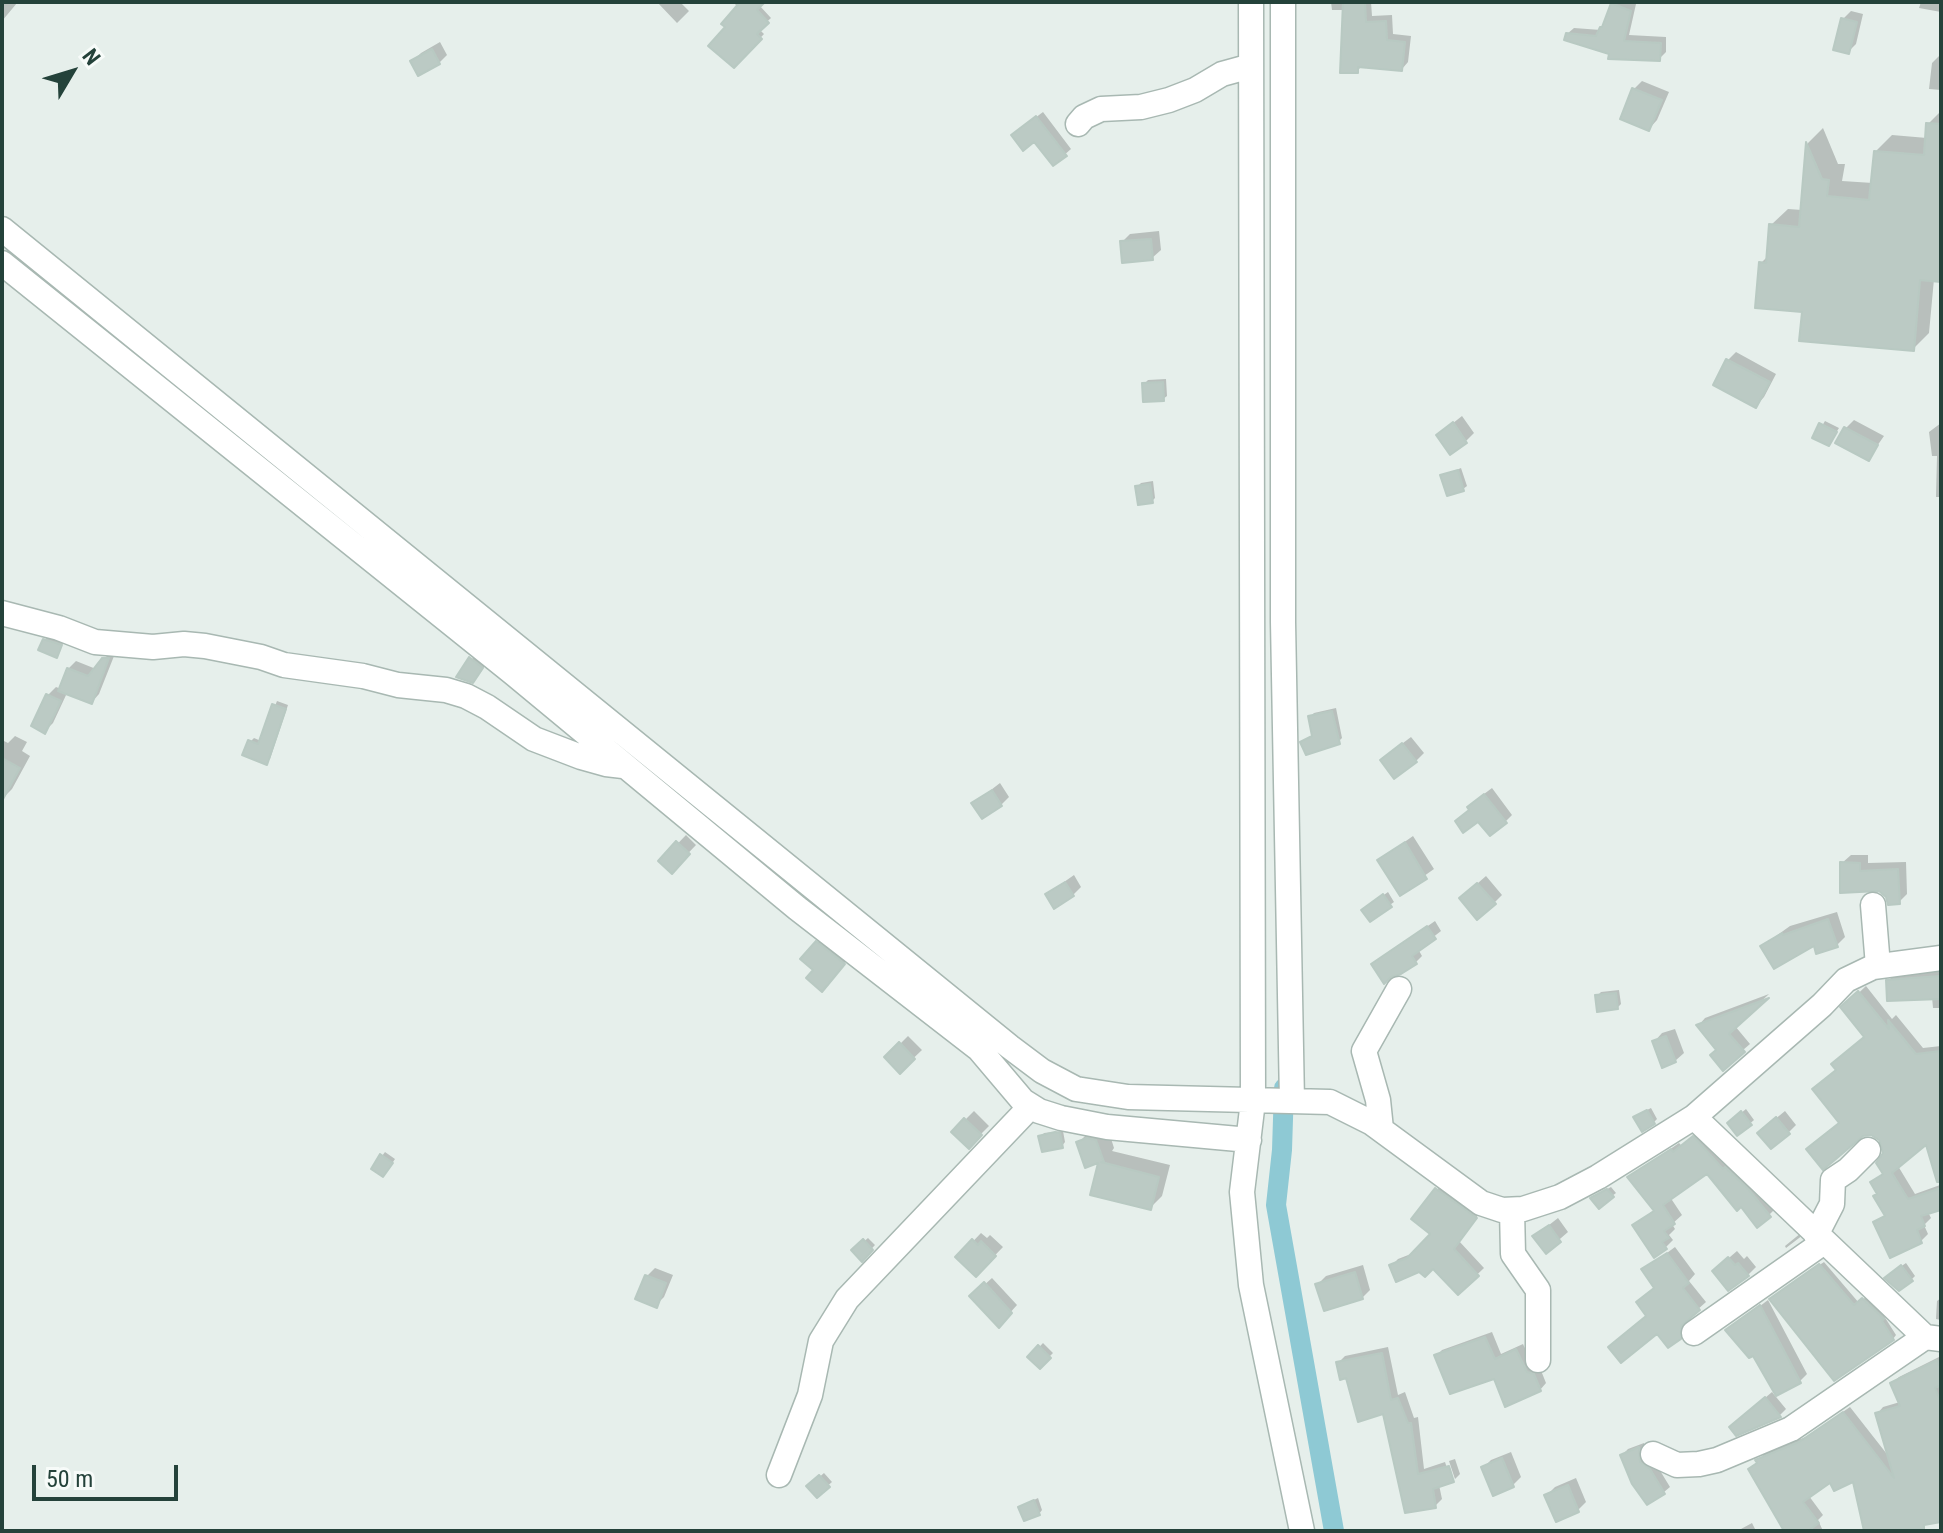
<!DOCTYPE html>
<html>
<head>
<meta charset="utf-8">
<style>
	body { margin:0 }
	#map { position:relative; width:1943px; height:1533px; overflow:hidden; background:#e6efeb; font-family:"Roboto Condensed",sans-serif }
	canvas { display:block }
	.frame { position:absolute; inset:0; border:4px solid #24423a; pointer-events:none }
	.north { position:absolute; left:32px; top:32px; width:80px; height:80px; -webkit-text-stroke:6px #f7fbf9; paint-order:stroke; rotate:52deg; font-size:22px; font-weight:700; line-height:32px; text-align:center; color:#24423a }
	.north::after { content:''; display:block; margin:auto; width:28px; height:36px; background:#24423a; clip-path:polygon(50% 0,100% 100%,50% 72%,0 100%) }
	.scale { position:absolute; left:32px; top:1465px; width:146px; height:36px; box-sizing:border-box; border:4px solid #24423a; border-top:0; padding-left:10px; font-size:24px; line-height:28px; white-space:nowrap; color:#24423a; -webkit-text-stroke:6px #f7fbf9; paint-order:stroke }
</style>
</head>
<body>
<div id="map">
<canvas width="1943" height="1533"></canvas>
<div class="frame"></div>
<div class="north">N</div>
<div class="scale">50 m</div>
</div>
<script>
const g = document.querySelector('canvas').getContext('2d');
g.lineJoin = 'round';
function paint(path, color) {
  g.fillStyle = color;
  g.fill(path, 'evenodd');
}
function shape(rows) {
  const path = new Path2D();
  for (const r of rows) {
    path.moveTo(r[0], r[1]);
    for (let i = 2; i < r.length; i += 2) path.lineTo(r[i], r[i + 1]);
  }
  return path;
}
function strokePath(path, color, width, dash) {
  g.strokeStyle = color;
  g.lineWidth = width;
  g.lineCap = dash ? 'butt' : 'round';
  g.setLineDash(dash || []);
  g.stroke(path);
}
const shadow = shape([
	[2,2,17,3,2,21],
	[657,2,680,2,689,11,677,23],
	[733,2,762,2,759,5,771,18,759,29,764,34,734,66,728,27,738,7],
	[1331,2,1371,2,1372,16,1392,15,1393,34,1411,36,1408,62,1402,69,1363,65,1357,71,1345,10,1332,10],
	[1613,2,1636,4,1629,35,1666,37,1666,52,1659,59,1611,52,1567,34,1574,28,1601,30],
	[1921,2,1941,2,1941,12,1919,8],
	[1851,11,1863,14,1856,44,1848,52,1843,19],
	[440,42,447,55,439,63,413,61,421,53],
	[1941,54,1941,90,1929,89,1932,63],
	[1642,81,1669,92,1657,120,1649,129,1634,89],
	[1941,111,1941,280,1934,279,1929,333,1913,349,1804,310,1761,263,1768,256,1771,225,1788,209,1802,210,1808,143,1823,128,1838,164,1845,164,1842,181,1873,183,1876,151,1892,135,1927,138,1928,124],
	[1043,112,1071,149,1054,164,1034,139,1019,130],
	[1159,231,1161,250,1152,258,1122,242,1130,234],
	[1736,352,1776,374,1764,397,1756,406,1728,360],
	[1166,379,1167,396,1163,399,1144,384,1148,380],
	[1462,416,1474,433,1466,441,1438,435],
	[1854,420,1884,436,1868,459,1838,442,1846,428],
	[1825,421,1839,428,1829,444,1815,437],
	[1941,423,1941,497,1936,497,1937,456,1932,456,1929,432],
	[1461,468,1467,486,1463,489,1442,476],
	[1153,481,1155,498,1152,501,1137,487,1141,483],
	[48,637,64,642,56,655,44,640],
	[479,650,489,659,481,672,472,680,459,676],
	[111,651,116,651,99,694,92,702,67,693,53,723,45,731,34,726,48,695,56,687,61,689,68,669,76,661,96,669],
	[277,701,288,705,270,759,267,762,250,742,254,738,261,741],
	[1336,708,1342,738,1338,742,1306,739,1314,735,1310,717,1314,713],
	[15,736,27,742,22,751,30,756,12,789,2,799,2,740,8,743],
	[1411,737,1424,753,1416,761,1391,752],
	[1000,783,1009,797,1001,805,974,803],
	[1492,788,1512,815,1505,822,1471,809,1476,800],
	[686,835,696,845,671,871,661,861],
	[1413,836,1434,869,1400,893,1379,860],
	[1851,855,1868,855,1868,863,1906,862,1907,894,1899,902,1887,896,1842,863],
	[1074,875,1081,887,1073,895,1047,894],
	[1486,876,1502,895,1494,903,1470,890],
	[1388,892,1394,902,1370,919,1367,907],
	[1837,912,1845,937,1837,945,1815,943,1762,946,1790,926],
	[1435,921,1441,931,1418,949,1422,956,1416,962,1373,964],
	[821,939,847,960,822,989,816,970,803,959],
	[1941,970,1941,1008,1933,1008,1932,997,1888,981,1896,973],
	[1866,986,1892,1019,1896,1015,1923,1048,1941,1046,1941,1207,1928,1212,1931,1218,1924,1225,1928,1234,1921,1241,1891,1255,1876,1222,1886,1214,1872,1183,1884,1173,1885,1153,1881,1139,1841,1122,1838,1069,1866,1036,1843,1008],
	[1927,1142,1935,1157,1940,1185,1915,1194,1898,1166],
	[1619,990,1621,1004,1618,1007,1597,996,1601,992],
	[1769,994,1735,1026,1750,1044,1743,1050,1719,1049,1699,1025,1705,1018],
	[1675,1029,1684,1053,1675,1061,1654,1042,1662,1033],
	[908,1036,922,1050,900,1071,887,1057],
	[1651,1108,1657,1119,1654,1122,1639,1114],
	[1746,1109,1754,1120,1738,1134,1729,1123],
	[974,1111,989,1126,969,1146,954,1131],
	[1785,1111,1796,1125,1788,1133,1768,1125],
	[1108,1129,1114,1148,1112,1151,1170,1165,1162,1196,1150,1208,1093,1193,1101,1160,1078,1143,1090,1131],
	[1701,1130,1777,1207,1769,1215,1707,1172,1670,1197,1682,1215,1672,1224,1675,1229,1669,1235,1673,1240,1665,1248,1635,1225,1655,1209,1630,1177,1679,1143,1682,1146],
	[1063,1131,1065,1142,1062,1146,1041,1137,1044,1133],
	[385,1152,395,1159,387,1171,382,1156],
	[1443,1183,1482,1210,1459,1241,1484,1268,1458,1293,1433,1266,1420,1270,1391,1266,1398,1259,1416,1252,1433,1234,1437,1190],
	[1611,1187,1616,1193,1612,1196,1596,1195],
	[1558,1218,1568,1232,1546,1251,1535,1236],
	[981,1233,987,1238,990,1235,1003,1247,976,1275,958,1257],
	[1801,1233,1803,1235,1786,1248,1785,1246],
	[868,1238,875,1245,862,1259,854,1250],
	[1675,1247,1695,1274,1689,1281,1706,1302,1687,1319,1687,1330,1679,1337,1648,1315,1656,1287,1644,1270],
	[1737,1251,1744,1259,1747,1256,1756,1267,1748,1275,1723,1263],
	[1824,1262,1859,1303,1867,1296,1886,1314,1884,1316,1896,1335,1893,1339,1775,1295],
	[1906,1263,1915,1276,1911,1280,1890,1274],
	[1363,1265,1370,1290,1362,1298,1318,1284,1326,1276],
	[655,1268,673,1275,664,1297,656,1305,638,1298,647,1276],
	[992,1278,1017,1305,999,1325,972,1296],
	[1941,1298,1941,1320,1936,1319,1937,1301],
	[1768,1300,1807,1374,1800,1381,1728,1330],
	[1492,1332,1501,1354,1523,1344,1533,1366,1540,1368,1546,1383,1540,1390,1436,1356,1442,1350],
	[1043,1343,1053,1353,1040,1366,1030,1357],
	[1388,1347,1398,1395,1405,1392,1414,1418,1418,1417,1424,1469,1445,1462,1451,1480,1454,1480,1439,1485,1442,1499,1435,1506,1407,1511,1384,1411,1348,1376,1339,1362,1345,1356],
	[1941,1356,1941,1520,1928,1522,1923,1527,1866,1531,1854,1480,1831,1480,1809,1496,1823,1515,1818,1520,1823,1531,1786,1531,1750,1469,1758,1461,1764,1454,1808,1436,1850,1407,1890,1458,1877,1414,1883,1407,1900,1402,1892,1383,1899,1377],
	[1772,1392,1786,1409,1780,1415,1738,1421],
	[1644,1443,1645,1456,1656,1464,1670,1487,1664,1492,1622,1455,1628,1449],
	[1511,1452,1521,1477,1513,1485,1483,1468,1491,1460],
	[1455,1459,1460,1474,1455,1479,1449,1461],
	[824,1473,832,1482,817,1495,809,1486],
	[1576,1478,1586,1502,1578,1510,1547,1495,1555,1487],
	[1038,1498,1042,1510,1039,1514,1020,1507],
	[1752,1523,1756,1531,1739,1531,1741,1529]
]);
const canal = shape([
	[1284,1088,1282,1150,1276,1205,1334,1531]
]);
const building = shape([
	[740,2,765,2,757,10,769,23,757,34,762,39,734,68,708,46,725,27,721,24,740,2],
	[1343,2,1365,2,1366,22,1386,21,1387,40,1405,42,1402,71,1358,67,1358,73,1340,73,1343,2],
	[1611,3,1631,11,1624,41,1661,43,1660,61,1608,59,1609,54,1564,40,1566,33,1596,36,1600,27,1602,27,1611,3],
	[1841,18,1857,22,1849,54,1833,50,1841,18],
	[432,49,440,64,418,76,410,61,432,49],
	[1632,88,1662,100,1649,131,1620,119,1632,88],
	[1036,116,1067,156,1053,166,1034,142,1023,151,1011,135,1036,116],
	[1926,123,1941,124,1941,282,1920,280,1914,351,1799,341,1802,312,1755,308,1759,262,1766,263,1769,224,1799,227,1806,142,1822,179,1829,180,1827,196,1869,200,1874,151,1924,155,1926,123],
	[1151,239,1153,260,1122,263,1120,241,1151,239],
	[1726,359,1770,382,1756,408,1713,385,1726,359],
	[1163,382,1164,401,1143,402,1142,383,1163,382],
	[1453,422,1467,443,1450,455,1436,435,1453,422],
	[1819,423,1837,432,1829,446,1812,438,1819,423],
	[1844,427,1878,445,1869,461,1835,443,1844,427],
	[1458,470,1464,491,1447,496,1440,475,1458,470],
	[1150,484,1153,503,1138,505,1135,486,1150,484],
	[43,639,62,645,57,658,38,650,43,639],
	[469,657,483,668,473,683,456,677,469,657],
	[102,658,109,658,92,704,58,691,67,668,88,676,102,658],
	[46,694,61,701,45,734,31,726,46,694],
	[272,704,286,709,267,765,242,755,248,740,258,744,272,704],
	[1332,711,1340,744,1306,755,1300,742,1312,736,1308,716,1332,711],
	[1402,743,1417,762,1394,779,1380,760,1402,743],
	[2,758,20,768,2,801,2,758],
	[992,790,1002,806,982,819,971,803,992,790],
	[1484,794,1507,823,1490,836,1478,822,1463,833,1455,821,1469,810,1467,807,1484,794],
	[676,841,690,854,672,874,658,861,676,841],
	[1405,842,1427,879,1400,896,1377,860,1405,842],
	[1840,862,1860,863,1860,871,1898,869,1900,904,1888,905,1886,897,1879,891,1840,893,1840,862],
	[1065,882,1074,896,1054,909,1045,894,1065,882],
	[1477,883,1496,904,1477,920,1459,898,1477,883],
	[1383,894,1392,907,1370,922,1361,910,1383,894],
	[1828,919,1838,947,1816,954,1814,946,1774,969,1760,946,1782,933,1783,935,1828,919],
	[1427,926,1436,939,1412,956,1417,964,1401,974,1391,977,1384,984,1371,964,1427,926],
	[816,941,845,964,822,992,806,978,813,970,800,959,816,941],
	[1941,976,1941,999,1887,1001,1886,980,1941,976],
	[1858,991,1889,1029,1888,1020,1916,1054,1941,1051,1941,1182,1937,1182,1926,1145,1892,1173,1908,1199,1941,1188,1941,1210,1921,1216,1925,1226,1917,1230,1922,1243,1890,1258,1873,1222,1885,1216,1873,1196,1877,1194,1870,1182,1883,1174,1876,1163,1883,1153,1879,1140,1871,1135,1863,1136,1823,1170,1806,1149,1839,1123,1812,1089,1836,1070,1831,1064,1864,1037,1840,1007,1858,991],
	[1616,993,1618,1009,1597,1012,1595,995,1616,993],
	[1769,998,1729,1034,1745,1052,1723,1071,1710,1055,1716,1050,1696,1025,1769,998],
	[1666,1036,1676,1062,1662,1068,1652,1041,1666,1036],
	[899,1042,915,1059,900,1074,884,1057,899,1042],
	[1647,1110,1655,1124,1642,1132,1633,1117,1647,1110],
	[1741,1111,1752,1125,1737,1136,1727,1123,1741,1111],
	[1776,1117,1790,1134,1771,1149,1757,1133,1776,1117],
	[964,1118,982,1135,969,1149,951,1132,964,1118],
	[1055,1132,1060,1133,1063,1148,1042,1152,1038,1136,1055,1132],
	[1693,1136,1723,1169,1725,1167,1749,1190,1771,1217,1757,1228,1741,1207,1737,1211,1707,1174,1663,1205,1675,1224,1664,1231,1669,1238,1662,1242,1667,1249,1654,1258,1632,1225,1654,1211,1627,1177,1671,1149,1673,1152,1693,1136],
	[1087,1138,1096,1140,1104,1162,1101,1162,1159,1177,1151,1210,1090,1195,1098,1163,1085,1168,1076,1142,1087,1138],
	[380,1154,393,1163,383,1177,371,1169,380,1154],
	[1435,1188,1477,1218,1454,1249,1479,1276,1458,1295,1433,1269,1425,1277,1419,1272,1396,1282,1389,1265,1407,1258,1430,1234,1411,1219,1435,1188],
	[1607,1189,1614,1197,1599,1209,1590,1198,1607,1189],
	[1549,1225,1561,1242,1546,1254,1532,1236,1549,1225],
	[863,1239,873,1250,862,1262,851,1250,863,1239],
	[972,1239,978,1245,981,1241,996,1256,976,1277,955,1257,972,1239],
	[1667,1253,1689,1283,1683,1288,1700,1310,1681,1326,1681,1339,1668,1348,1657,1334,1621,1363,1608,1347,1646,1316,1636,1302,1654,1288,1641,1269,1667,1253],
	[1728,1257,1735,1265,1738,1263,1749,1276,1728,1291,1712,1271,1728,1257],
	[1819,1264,1854,1305,1862,1298,1884,1319,1882,1321,1894,1340,1834,1381,1769,1299,1819,1264],
	[1901,1265,1913,1281,1899,1291,1884,1278,1901,1265],
	[1355,1272,1363,1299,1324,1311,1315,1284,1355,1272],
	[645,1275,666,1283,657,1308,635,1299,645,1275],
	[984,1282,1012,1313,999,1328,969,1296,984,1282],
	[1760,1305,1801,1383,1776,1396,1753,1356,1749,1358,1725,1330,1760,1305],
	[1485,1337,1495,1359,1516,1349,1527,1372,1534,1374,1541,1391,1505,1407,1494,1379,1450,1394,1434,1355,1485,1337],
	[1038,1345,1051,1358,1040,1369,1027,1357,1038,1345],
	[1382,1353,1391,1400,1398,1398,1408,1423,1411,1423,1418,1474,1449,1466,1454,1482,1433,1489,1436,1508,1405,1513,1383,1414,1358,1422,1346,1378,1340,1380,1336,1362,1382,1353],
	[1937,1360,1941,1369,1941,1385,1935,1388,1941,1403,1941,1522,1924,1525,1924,1529,1864,1531,1853,1482,1834,1491,1830,1483,1803,1502,1819,1523,1808,1531,1784,1531,1748,1469,1757,1463,1755,1460,1799,1442,1843,1412,1894,1478,1875,1413,1900,1406,1890,1383,1937,1360],
	[1765,1397,1781,1417,1736,1436,1729,1427,1765,1397],
	[1639,1447,1640,1462,1650,1469,1665,1494,1647,1505,1632,1484,1620,1455,1639,1447],
	[1502,1458,1514,1487,1493,1496,1481,1467,1502,1458],
	[819,1475,830,1487,817,1498,806,1486,819,1475],
	[1568,1485,1579,1512,1556,1522,1544,1495,1568,1485],
	[1034,1500,1040,1515,1024,1521,1018,1507,1034,1500]
]);
const minor = shape([
	[1251,2,1253,1101,1242,1192,1251,1285,1302,1531],
	[1283,2,1283,622,1292,1101],
	[1078,124,1084,117,1101,109,1141,107,1169,100,1195,90,1222,74,1251,66],
	[2,229,1010,1047,1042,1071,1076,1089,1128,1097,1330,1102,1372,1123,1481,1203,1502,1210,1523,1209,1560,1197,1598,1177,1694,1117,1822,1005,1846,980,1873,967,1941,958],
	[2,263,513,673,797,908,979,1049,1023,1101,1039,1111,1061,1118,1107,1127,1249,1140],
	[2,613,59,628,95,642,153,647,184,644,205,646,261,657,284,665,363,676,398,685,446,690,466,696,487,707,534,739,581,757,606,764,623,766],
	[1873,905,1878,966],
	[1694,1117,1925,1337,1941,1339],
	[1381,1129,1378,1100,1364,1051,1399,989],
	[1512,1210,1513,1254,1538,1290,1538,1360],
	[1816,1235,1832,1204,1833,1180,1848,1170,1868,1150],
	[1694,1333,1824,1242],
	[1653,1454,1677,1465,1699,1464,1717,1460,1791,1429,1925,1337],
	[779,1475,810,1395,821,1341,847,1299,1031,1106]
]);
paint(shadow, '#0003');
strokePath(canal, '#8ec9d4', 20);
paint(building, '#bbcac4');
strokePath(building, '#b8c9c2', 2);
strokePath(minor, '#a8b8b2', 27);
strokePath(minor, '#fff', 24);
</script>
</body>
</html>
